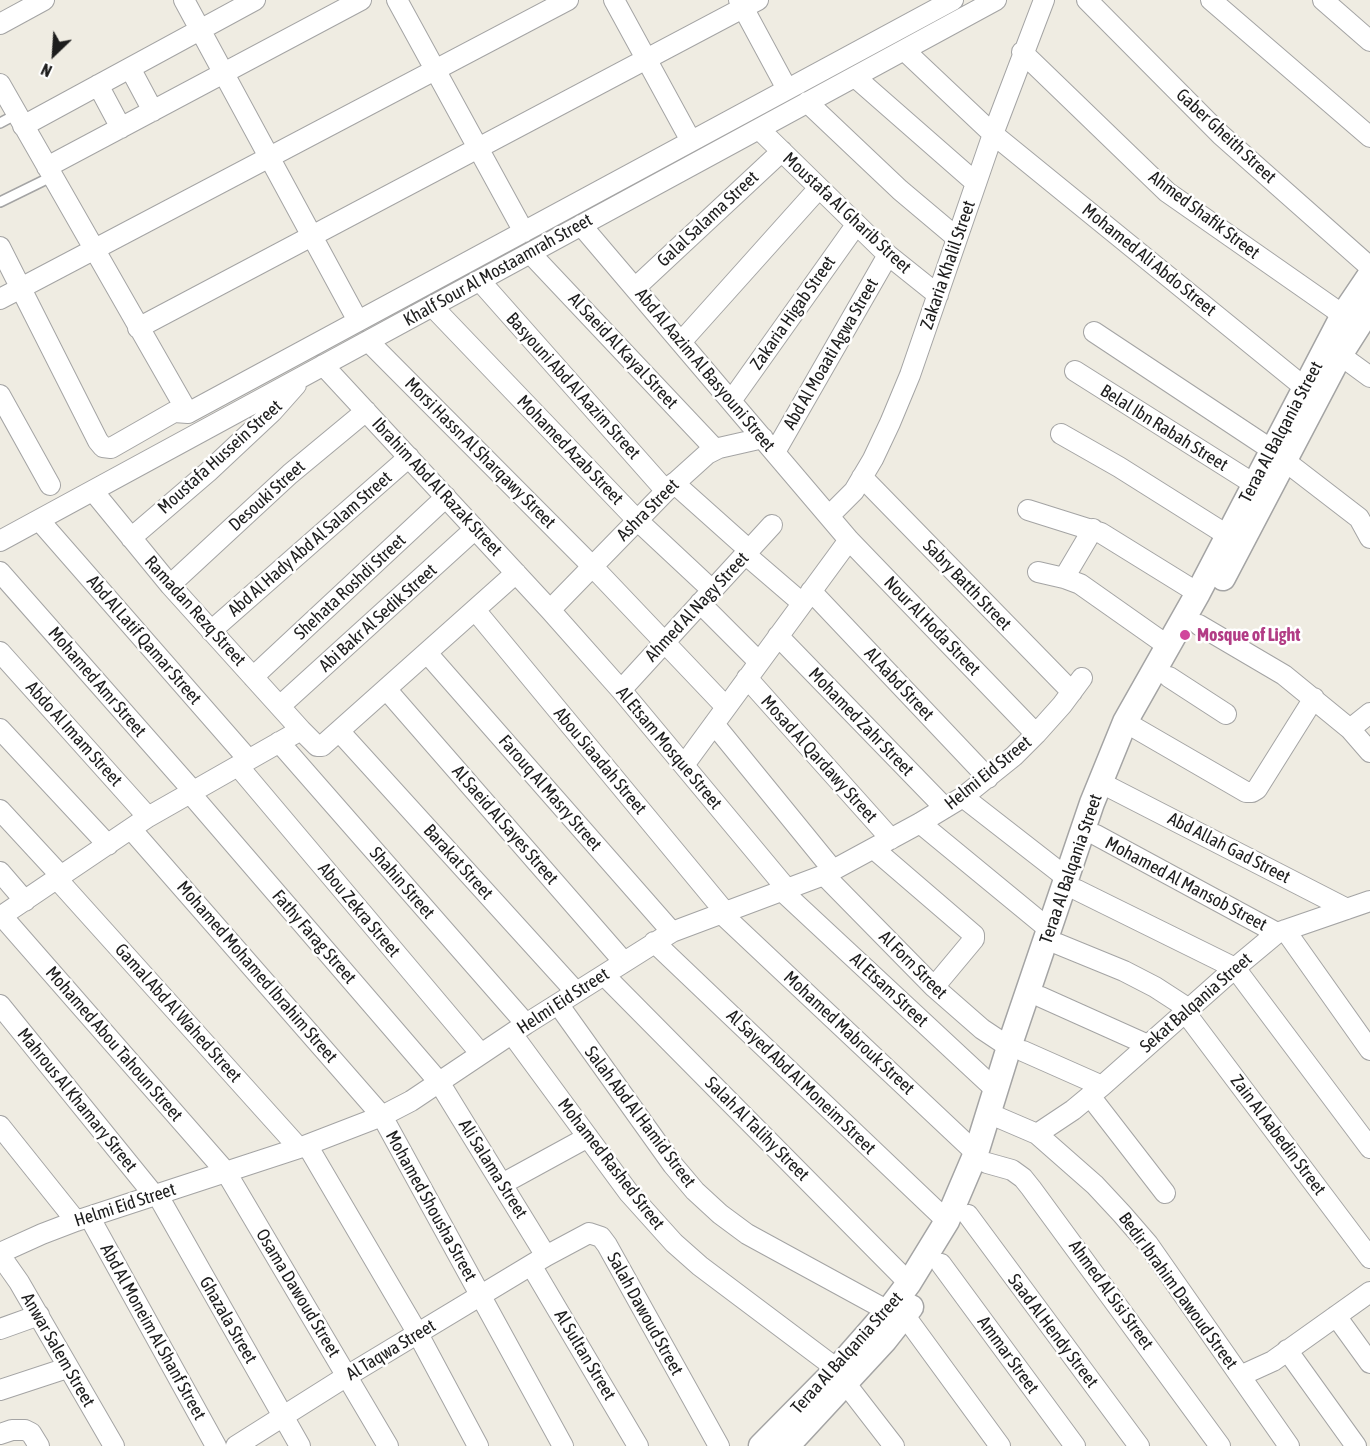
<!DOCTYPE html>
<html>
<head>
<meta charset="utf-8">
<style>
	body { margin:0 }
	#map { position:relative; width:1370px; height:1446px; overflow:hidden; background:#efece2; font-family:"Asap Condensed",sans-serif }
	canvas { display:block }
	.north { position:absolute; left:24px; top:24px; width:60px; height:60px; -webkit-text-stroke:4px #fff; paint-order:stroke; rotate:205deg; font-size:16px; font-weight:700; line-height:24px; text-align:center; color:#1d1d1d }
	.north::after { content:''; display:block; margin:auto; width:21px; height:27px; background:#1d1d1d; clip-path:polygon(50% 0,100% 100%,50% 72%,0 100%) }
</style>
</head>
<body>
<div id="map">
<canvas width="1370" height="1446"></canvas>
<div class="north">N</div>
</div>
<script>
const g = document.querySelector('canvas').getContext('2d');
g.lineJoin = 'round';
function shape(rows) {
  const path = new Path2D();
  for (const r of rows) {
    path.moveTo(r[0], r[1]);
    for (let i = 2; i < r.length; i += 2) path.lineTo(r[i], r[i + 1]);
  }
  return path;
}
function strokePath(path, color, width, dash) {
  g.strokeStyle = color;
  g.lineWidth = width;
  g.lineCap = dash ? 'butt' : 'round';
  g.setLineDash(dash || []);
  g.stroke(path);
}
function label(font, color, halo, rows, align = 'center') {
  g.font = font + ' "Asap Condensed",sans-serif';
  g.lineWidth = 5;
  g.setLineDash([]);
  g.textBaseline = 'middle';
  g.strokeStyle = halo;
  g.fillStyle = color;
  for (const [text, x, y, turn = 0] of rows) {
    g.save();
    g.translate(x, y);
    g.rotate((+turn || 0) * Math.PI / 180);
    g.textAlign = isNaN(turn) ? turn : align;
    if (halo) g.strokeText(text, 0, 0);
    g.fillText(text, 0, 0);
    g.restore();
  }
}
const service = shape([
	[0,123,17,114],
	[0,202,53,176]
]);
const minor = shape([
	[184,0,358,321],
	[397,0,524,232],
	[614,0,691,141],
	[739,0,787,89],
	[1087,0,1221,135,1370,267],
	[1211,0,1370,137],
	[1323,0,1370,41],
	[0,24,44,0],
	[904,50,993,134,1304,387],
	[1022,52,1167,192,1343,315],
	[130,68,153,111],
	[855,77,976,183],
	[0,84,188,413],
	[98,85,121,128],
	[807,102,900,190,957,238],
	[23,126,255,0],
	[759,129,888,255,938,295],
	[47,167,361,0],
	[581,225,849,540,1036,734],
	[0,247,98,441,103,447,111,448,174,412,188,413,953,0],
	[530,253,715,449],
	[480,281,666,491],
	[635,288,782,151],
	[0,299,568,0],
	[432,306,637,520,712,590],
	[138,328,758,0],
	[1094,332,1272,450],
	[368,341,592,566,726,707],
	[681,342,819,188],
	[1340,355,1370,377],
	[323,365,550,610,621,690,786,888],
	[1075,371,1254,484],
	[0,395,50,485],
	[731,401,856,225],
	[1061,434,1119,467,1227,535],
	[775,452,888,255],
	[1285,461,1359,518,1370,538],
	[862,477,1072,692],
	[674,483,749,550],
	[93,491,170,585,301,730],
	[1028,510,1101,533,1198,593],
	[829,516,854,491,873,459,890,423,910,375,993,134,1044,0],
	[39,520,248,759],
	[131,538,208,472,272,412,296,385],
	[0,541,996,0],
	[745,554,802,603],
	[0,572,193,791],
	[1038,572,1064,578,1080,584,1168,646],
	[1064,578,1093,529],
	[170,585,290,474,366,411],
	[811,591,988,778],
	[700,603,759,662],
	[475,610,725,912],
	[550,610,666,491,707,454,719,448,763,438],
	[1199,625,1284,675,1350,729,1370,752],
	[211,631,409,457],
	[778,636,945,808],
	[0,652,148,817],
	[427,653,672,932],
	[253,677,446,497],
	[1169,677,1226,714],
	[747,678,891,839],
	[386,689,624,962],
	[621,690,772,525],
	[280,706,475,529],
	[1125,722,1246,792,1252,792,1257,789,1314,698],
	[714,724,833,870],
	[0,729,108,845],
	[1350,729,1370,713],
	[339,731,576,992],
	[279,742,526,1024],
	[684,765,849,540],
	[238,766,481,1054],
	[1111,788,1347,909],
	[190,793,439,1082,546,1256],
	[963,797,1067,878],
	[0,810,61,876],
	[920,823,1050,930],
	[131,829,382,1116,563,1446],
	[1096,835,1277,933],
	[874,849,974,935,974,939,934,987],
	[0,872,25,901],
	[824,875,934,987,982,1029,1009,1047],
	[57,879,299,1148],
	[781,890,996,1090],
	[1077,890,1235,968,1370,1148],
	[722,914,976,1153],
	[2,916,226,1172,388,1446],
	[0,917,148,817,301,730,317,746,322,746,516,573],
	[1285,930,1370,1050],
	[654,942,947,1221],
	[1058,944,1124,971,1155,987,1189,1009],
	[604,975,909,1283],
	[1041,997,1148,1045],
	[558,1004,673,1165,695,1191,720,1214,747,1234,888,1311],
	[0,1005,154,1195],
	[1185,1012,1370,1258],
	[512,1034,629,1193,674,1243,700,1266,837,1369],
	[1023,1051,1102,1086],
	[1090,1096,1165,1193],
	[988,1113,1037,1134,1095,1185,1122,1214,1148,1244,1289,1446],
	[0,1126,76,1221],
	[1037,1134,1073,1110,1102,1086,1235,968,1277,933,1370,901],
	[307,1145,418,1334,478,1446],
	[987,1163,1012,1170,1023,1178,1031,1188,1220,1446],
	[502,1184,588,1137],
	[157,1194,300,1446],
	[968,1215,1139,1446],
	[90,1218,216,1446],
	[0,1253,42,1234,76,1221,299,1148,382,1116,411,1101,526,1024,672,932,824,875,920,823,963,797,1014,756,1036,734,1062,705,1082,678],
	[0,1255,19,1282,114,1446],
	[941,1264,1075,1446],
	[531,1265,638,1446],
	[905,1316,1000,1446],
	[1336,1316,1370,1363],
	[0,1329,39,1315],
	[1287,1350,1356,1446],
	[1240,1376,1273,1361,1370,1292],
	[846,1384,894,1446],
	[0,1390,67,1368],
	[0,1434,12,1430,25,1430,31,1433,39,1446],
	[236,1446,347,1376,546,1256,589,1233,601,1237,607,1245,719,1446]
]);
const tertiary = shape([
	[1223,578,1340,355,1370,308],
	[761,1446,837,1369,888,1311,909,1283,947,1221,976,1153,1009,1047,1092,803,1125,722,1198,593,1343,315,1370,275],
	[787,1446,885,1340,911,1307]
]);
const markers = [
	[1185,635,6,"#d1479c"]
];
const streetNames = [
	["Gaber Gheith Street",1226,136,43],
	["Moustafa Al Gharib Street",847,213,43],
	["Ahmed Shafik Street",1204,215,37],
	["Galal Salama Street",708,219,-43],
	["Mohamed Ali Abdo Street",1149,260,39],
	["Zakaria Khalil Street",948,265,-71],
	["Khalf Sour Al Mostaamrah Street",498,270,-29],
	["Zakaria Higab Street",793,313,-55],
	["Al Saeid Al Kayal Street",623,351,47],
	["Abd Al Moaati Agwa Street",831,354,-60],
	["Abd Al Aazim Al Basyouni Street",705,370,50],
	["Basyouni Abd Al Aazim Street",573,386,48],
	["Belal Ibn Rabah Street",1164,428,32],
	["Teraa Al Balqania Street",1281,432,-62],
	["Mohamed Azab Street",570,450,46],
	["Morsi Hassn Al Sharqawy Street",480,453,45],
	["Moustafa Hussein Street",220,457,-42],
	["Ibrahim Abd Al Razak Street",437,487,47],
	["Desouki Street",267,496,-42],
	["Ashra Street",648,510,-45],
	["Abd Al Hady Abd Al Salam Street",310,544,-41],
	["Sabry Batth Street",967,585,46],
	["Shehata Roshdi Street",350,587,-43],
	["Ahmed Al Nagy Street",697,607,-47],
	["Ramadan Rezq Street",195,611,48],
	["Abi Bakr Al Sedik Street",378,618,-42],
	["Nour Al Hoda Street",932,626,46],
	["Abd Al Latif Qamar Street",144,640,49],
	["Mohamed Amr Street",97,682,49],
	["Al Aabd Street",899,684,47],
	["Mohamed Zahr Street",861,722,46],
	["Abdo Al Imam Street",74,734,48],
	["Al Etsam Mosque Street",669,748,50],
	["Mosad Al Qardawy Street",819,759,48],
	["Abou Siaadah Street",600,761,50],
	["Helmi Eid Street",988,773,-39],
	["Farouq Al Masry Street",550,793,49],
	["Al Saeid Al Sayes Street",505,825,49],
	["Abd Allah Gad Street",1229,848,27],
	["Barakat Street",458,862,48],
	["Teraa Al Balqania Street",1071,869,-71],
	["Shahin Street",402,883,49],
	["Mohamed Al Mansob Street",1186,884,28],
	["Abou Zekra Street",359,910,50],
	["Fathy Farag Street",314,937,49],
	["Al Forn Street",913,965,45],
	["Mohamed Mohamed Ibrahim Street",257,972,49],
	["Al Etsam Street",889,990,43],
	["Helmi Eid Street",563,1001,-33],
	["Sekat Balqania Street",1196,1003,-41],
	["Gamal Abd Al Wahed Street",178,1013,48],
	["Mohamed Mabrouk Street",849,1033,43],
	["Mohamed Abou Tahoun Street",114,1044,49],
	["Al Sayed Abd Al Moneim Street",801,1082,44],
	["Mahrous Al Khamary Street",77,1100,51],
	["Salah Abd Al Hamid Street",640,1117,53],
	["Salah Al Talihy Street",757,1129,45],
	["Zain Al Aabedin Street",1278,1135,53],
	["Mohamed Rashed Street",611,1164,52],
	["Ali Salama Street",493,1169,58],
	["Helmi Eid Street",125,1205,-18],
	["Mohamed Shousha Street",431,1206,61],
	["Bedir Ibrahim Dawoud Street",1178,1291,54],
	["Osama Dawoud Street",298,1293,59],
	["Ahmed Al Sisi Street",1111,1295,54],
	["Salah Dawoud Street",645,1314,61],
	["Ghazala Street",228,1320,60],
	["Saad Al Hendy Street",1053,1331,53],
	["Abd Al Moneim Al Shanf Street",153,1332,61],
	["Anwar Salem Street",58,1350,60],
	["Al Taqwa Street",391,1350,-31],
	["Teraa Al Balqania Street",847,1353,-48],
	["Al Sultan Street",585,1355,59],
	["Ammar Street",1008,1355,54]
];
const hotelNames = [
	["Mosque of Light",1197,635]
];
strokePath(service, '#a4a4a4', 12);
strokePath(minor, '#a4a4a4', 22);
strokePath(tertiary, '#a4a4a4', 27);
strokePath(service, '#fff', 9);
strokePath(minor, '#fff', 20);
strokePath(tertiary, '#fff', 24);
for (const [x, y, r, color] of markers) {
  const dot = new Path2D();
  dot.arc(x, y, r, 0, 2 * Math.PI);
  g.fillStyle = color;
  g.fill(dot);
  strokePath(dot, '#fff', 2);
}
label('18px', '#1d1d1d', '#fff', streetNames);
label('bold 18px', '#b23c85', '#fff', hotelNames, 'left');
</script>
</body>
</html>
